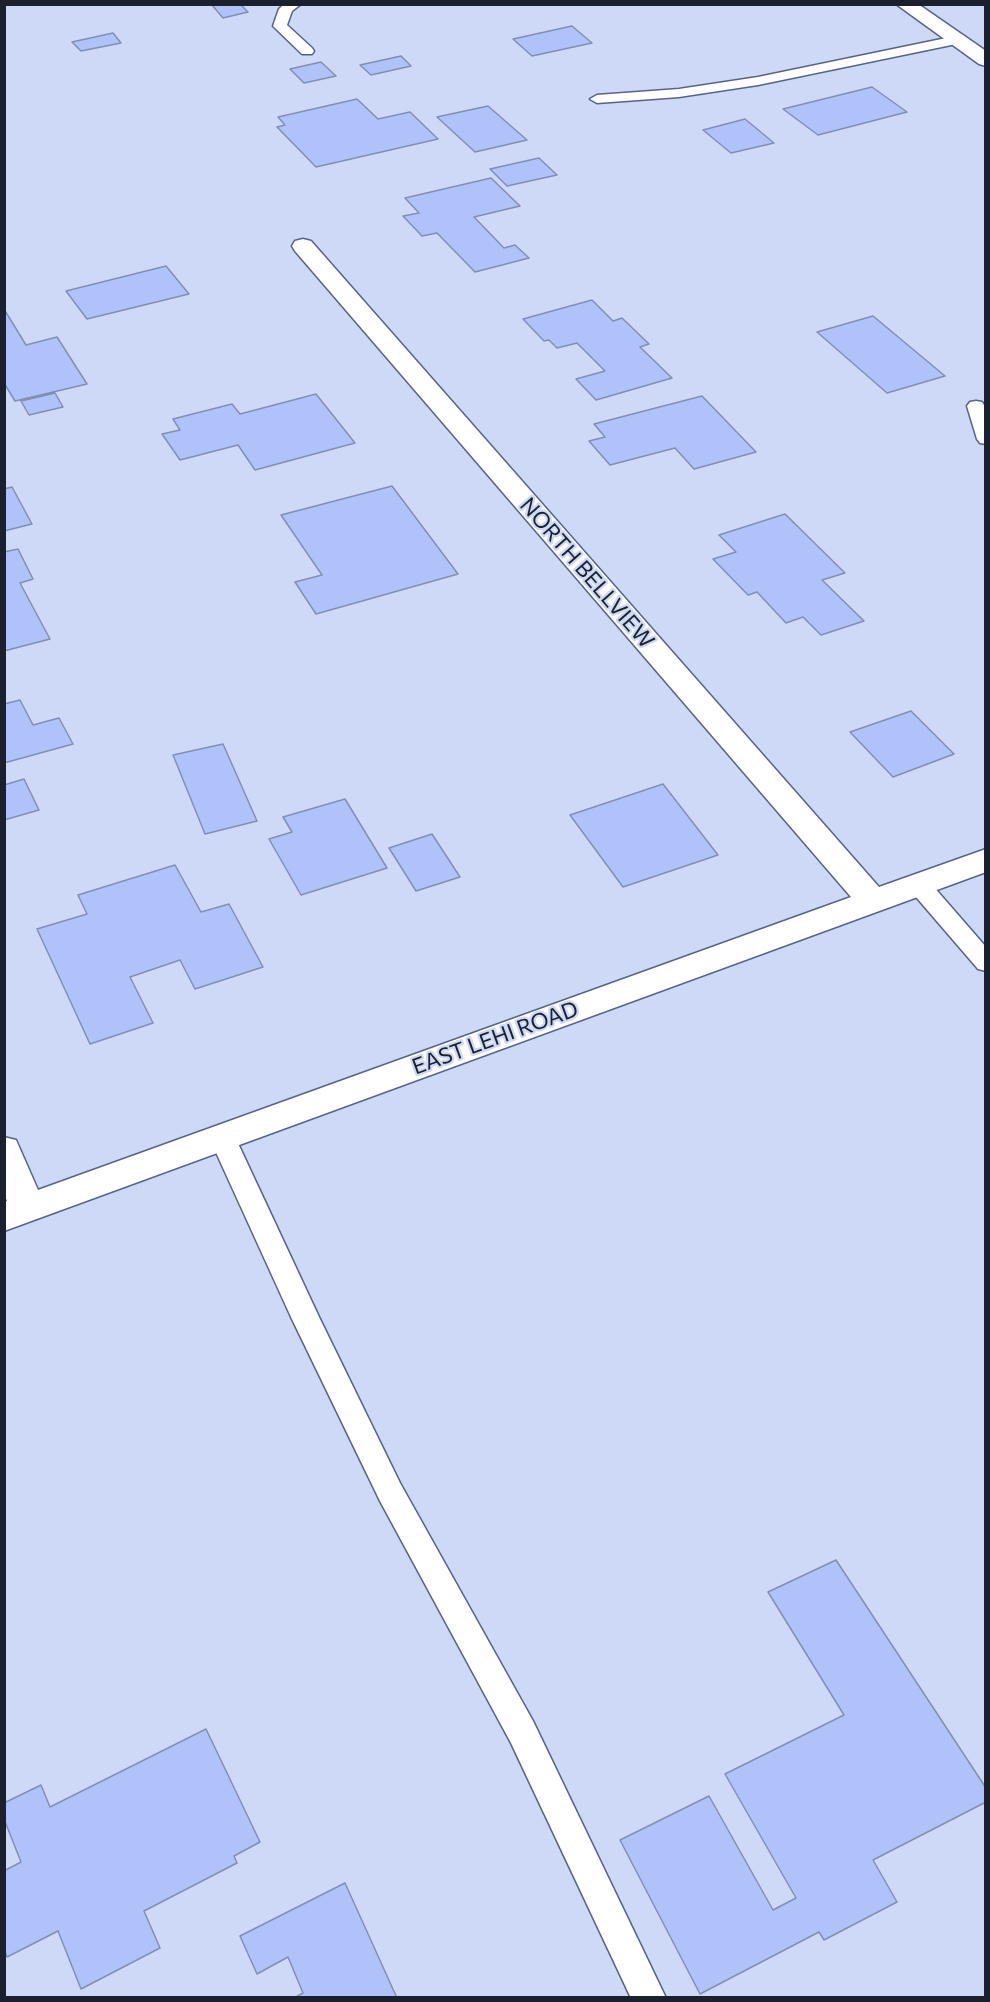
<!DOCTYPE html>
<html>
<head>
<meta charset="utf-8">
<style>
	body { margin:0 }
	#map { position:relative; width:990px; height:2002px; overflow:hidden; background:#ced9f8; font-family:Commissioner,sans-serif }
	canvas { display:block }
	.frame { position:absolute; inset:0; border:6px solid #1b202e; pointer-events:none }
</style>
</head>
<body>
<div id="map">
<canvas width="990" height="2002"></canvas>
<div class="frame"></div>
</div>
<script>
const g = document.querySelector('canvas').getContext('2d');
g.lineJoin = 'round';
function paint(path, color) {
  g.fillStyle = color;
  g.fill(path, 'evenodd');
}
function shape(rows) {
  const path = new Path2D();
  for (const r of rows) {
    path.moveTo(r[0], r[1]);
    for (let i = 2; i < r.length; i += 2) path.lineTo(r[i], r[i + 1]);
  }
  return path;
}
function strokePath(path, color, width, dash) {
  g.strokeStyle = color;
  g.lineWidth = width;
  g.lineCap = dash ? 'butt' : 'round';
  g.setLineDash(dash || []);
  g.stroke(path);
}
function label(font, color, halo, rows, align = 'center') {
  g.font = font + ' Commissioner,sans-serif';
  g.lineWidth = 4.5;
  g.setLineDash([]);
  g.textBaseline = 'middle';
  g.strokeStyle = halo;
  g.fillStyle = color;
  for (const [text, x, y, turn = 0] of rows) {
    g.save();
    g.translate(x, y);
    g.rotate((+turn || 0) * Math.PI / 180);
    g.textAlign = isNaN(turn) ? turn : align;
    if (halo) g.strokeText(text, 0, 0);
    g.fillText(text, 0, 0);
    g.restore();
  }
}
const building = shape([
	[240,4,248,12,223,18,212,5,240,4],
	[572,26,592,43,532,56,513,39,572,26],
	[113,33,121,43,81,51,72,42,113,33],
	[401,56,411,66,371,75,360,65,401,56],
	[321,62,336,76,304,83,290,69,321,62],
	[872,87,907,112,818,135,783,109,872,87],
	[357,99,378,119,410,112,438,139,316,167,277,127,285,125,278,117,357,99],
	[488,106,527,140,475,152,437,117,488,106],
	[745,119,774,143,731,153,703,130,745,119],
	[539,158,557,175,507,186,490,169,539,158],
	[491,178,520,206,474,217,504,248,515,245,529,258,475,272,437,233,422,236,403,216,419,213,405,198,491,178],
	[166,266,189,294,87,319,66,291,166,266],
	[592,300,613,321,622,318,649,344,640,347,672,378,596,400,576,379,605,371,577,343,557,348,549,340,544,341,523,319,592,300],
	[4,309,26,345,57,337,87,384,15,401,4,383,4,309],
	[873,316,945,376,887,393,817,332,873,316],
	[55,393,63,407,29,415,21,401,55,393],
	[316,394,355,443,255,470,238,445,180,460,162,434,180,430,173,419,232,404,240,414,316,394],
	[702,396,756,452,694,469,675,448,610,465,589,441,605,437,594,424,702,396],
	[392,486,458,574,316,614,295,582,322,575,281,515,392,486],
	[12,487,32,524,4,531,4,489,12,487],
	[785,514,845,573,822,580,864,621,821,635,803,617,786,623,757,592,748,595,713,559,736,552,719,535,785,514],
	[18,549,33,579,20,583,50,639,4,651,4,552,18,549],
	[20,700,33,725,59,718,73,744,4,763,4,704,20,700],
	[911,711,954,754,893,777,850,732,911,711],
	[223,744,257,821,205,834,173,755,223,744],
	[24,779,39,810,4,820,4,785,24,779],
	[663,784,718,855,623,887,570,815,663,784],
	[345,799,387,868,301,895,269,839,292,832,283,817,345,799],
	[432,834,460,877,416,891,389,848,432,834],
	[175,865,201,912,229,904,263,967,195,989,180,960,130,977,153,1023,90,1044,37,929,87,914,78,895,175,865],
	[836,1560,986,1788,986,1802,873,1860,897,1902,824,1940,819,1932,700,1994,620,1840,709,1796,773,1910,796,1898,725,1774,844,1715,768,1592,836,1560],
	[206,1729,260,1842,234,1856,237,1863,144,1911,160,1948,81,1989,58,1931,7,1957,4,1949,4,1871,21,1862,4,1819,4,1803,41,1785,50,1807,206,1729],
	[345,1883,397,1998,294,1998,303,1993,288,1957,257,1974,240,1936,345,1883]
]);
const lane = shape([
	[284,4,301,4,292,11,287,25,312,48,314,51,312,54,302,54,273,26,279,9,284,4],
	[956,36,961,37,963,40,961,43,758,85,679,97,597,103,590,99,597,95,679,89,758,77,956,36],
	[976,401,982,402,986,408,986,444,980,443,977,439,967,406,970,402,976,401],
	[918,876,926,878,986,947,986,971,978,969,910,890,907,884,910,878,918,876],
	[222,1127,231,1130,235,1137,319,1317,400,1483,533,1721,666,1998,631,1998,511,1743,380,1501,291,1317,209,1137,213,1130,222,1127]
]);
const street = shape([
	[303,239,311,241,879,887,986,849,986,872,4,1231,4,1202,7,1201,4,1194,4,1137,16,1140,38,1190,851,897,295,251,292,246,295,241,303,239]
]);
const secondary = shape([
	[896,4,918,4,986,51,986,66,979,64,896,4]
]);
const streetNames = [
	["NORTH BELLVIEW",587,573,49],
	["EAST LEHI ROAD",495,1038,-20]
];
paint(building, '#afc3fa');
strokePath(building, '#828fb3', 1.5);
strokePath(lane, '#586485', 3);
strokePath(street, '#586485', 3);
strokePath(secondary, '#586485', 3);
paint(lane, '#fff');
paint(street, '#fff');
paint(secondary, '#fff');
label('22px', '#1b202e', '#ced9f8', streetNames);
</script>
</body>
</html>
